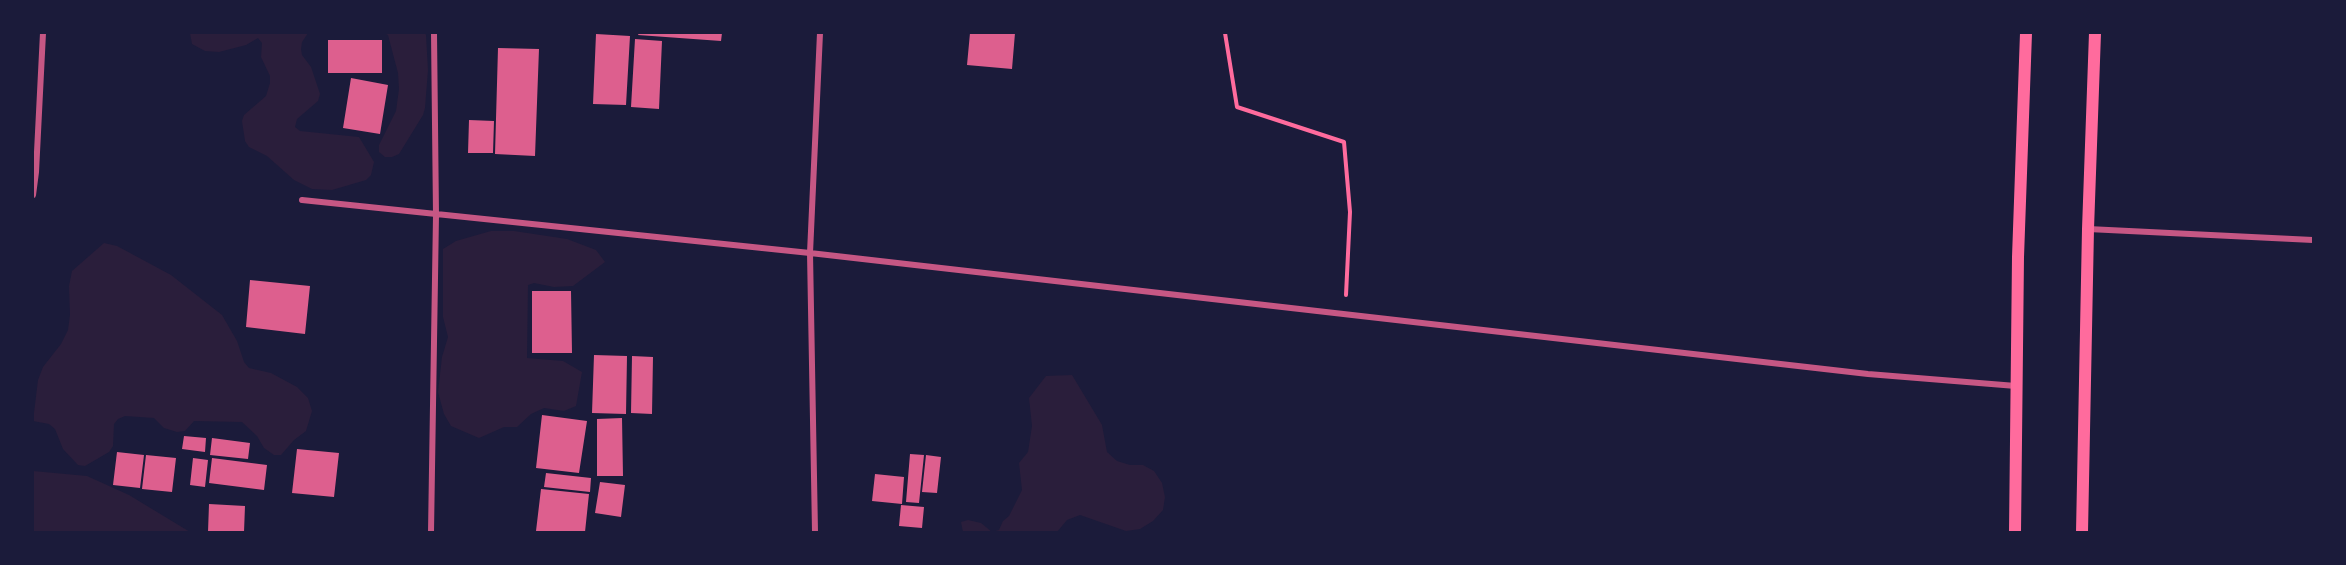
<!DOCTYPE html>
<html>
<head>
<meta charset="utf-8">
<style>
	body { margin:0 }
	#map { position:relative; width:2346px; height:565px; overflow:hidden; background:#1b1b3a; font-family:Signika,sans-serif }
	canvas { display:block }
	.frame { position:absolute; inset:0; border:34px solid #1b1b3a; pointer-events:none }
</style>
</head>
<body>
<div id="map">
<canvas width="2346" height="565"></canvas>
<div class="frame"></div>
</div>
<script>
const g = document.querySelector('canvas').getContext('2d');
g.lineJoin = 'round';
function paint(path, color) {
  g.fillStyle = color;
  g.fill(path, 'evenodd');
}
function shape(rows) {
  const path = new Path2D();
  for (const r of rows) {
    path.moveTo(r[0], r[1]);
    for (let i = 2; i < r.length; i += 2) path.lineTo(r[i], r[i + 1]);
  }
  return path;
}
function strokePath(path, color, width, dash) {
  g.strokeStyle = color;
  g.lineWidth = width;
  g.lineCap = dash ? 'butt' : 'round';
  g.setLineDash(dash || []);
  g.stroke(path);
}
const green = shape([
	[190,33,308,33,302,42,301,49,302,55,311,67,320,94,318,101,297,119,295,127,300,131,359,137,374,162,371,175,366,180,332,190,312,189,294,180,267,156,249,147,245,141,242,121,244,115,266,96,270,83,270,76,261,57,262,43,258,38,246,45,219,52,205,51,192,44],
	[384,33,425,33,426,35,428,70,425,108,423,115,399,154,392,157,385,157,379,152,379,145,396,111,399,89,398,73,388,35],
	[491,231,514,231,567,239,596,250,605,262,573,286,554,287,534,283,528,285,527,358,563,361,582,372,576,406,564,411,544,408,531,414,517,427,504,427,479,438,451,426,444,414,438,392,442,357,448,337,443,317,443,249,456,241],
	[104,243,117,246,171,275,222,315,237,341,244,362,249,368,271,373,297,387,308,398,312,411,306,431,294,440,281,455,274,455,264,448,257,436,242,422,194,421,185,431,177,432,164,428,154,418,125,416,118,419,114,424,113,446,109,452,85,466,78,465,63,449,55,429,49,424,33,421,38,380,43,367,61,344,68,330,70,315,69,286,72,271],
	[1072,375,1102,425,1107,452,1117,461,1130,465,1143,465,1154,471,1162,483,1165,497,1163,510,1153,521,1140,529,1126,531,1080,515,1067,520,1057,532,963,532,961,522,968,520,981,523,992,532,999,530,1003,521,1009,516,1022,490,1019,463,1028,452,1032,426,1029,398,1046,376],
	[33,471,87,476,129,495,190,532,33,532]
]);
const building = shape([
	[639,33,722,33,721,41,638,35],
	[970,33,1015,33,1012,69,967,65],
	[596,34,630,36,626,105,593,104],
	[635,39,662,41,659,109,631,107],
	[328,40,382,40,382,73,328,73],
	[498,48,539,49,535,156,495,154],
	[351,78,388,85,380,134,343,128],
	[469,120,494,121,493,153,468,153],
	[250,280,310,286,305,334,246,327],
	[532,291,571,291,572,353,532,353],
	[594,355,627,356,626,414,592,413],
	[632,356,653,357,652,414,631,413],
	[542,415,587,421,579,473,536,468],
	[622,418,623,476,597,476,597,419],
	[184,436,206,438,205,452,182,449],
	[212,438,250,443,248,459,210,455],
	[297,449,339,453,334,497,292,493],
	[117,452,144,455,140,488,113,485],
	[910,454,924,455,919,503,906,502],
	[146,455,176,458,172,492,142,489],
	[926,455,941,457,937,493,922,492],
	[193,458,208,460,205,487,190,485],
	[212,458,267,465,264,490,209,483],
	[546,473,591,478,590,492,544,487],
	[875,474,904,477,902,504,872,501],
	[600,482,625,485,621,517,595,513],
	[541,489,589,494,585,532,536,531],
	[209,504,245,506,244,532,208,532],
	[901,505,924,507,922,528,899,526]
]);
const path = shape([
	[1225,33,1237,107,1344,142,1350,212,1346,295]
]);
const minor = shape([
	[33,195,36,172,43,33],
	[302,200,810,253,1868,374,2016,386],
	[2088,229,2313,240],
	[431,532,436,215,434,33],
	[815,532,810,253,820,33]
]);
const secondary = shape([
	[2015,532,2018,257,2026,33],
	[2082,532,2088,229,2095,33]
]);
paint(green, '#2a1e3b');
paint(building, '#dd5f8e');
strokePath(path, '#ff6b9d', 4);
strokePath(minor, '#c65784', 6);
strokePath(secondary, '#ff6b9d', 12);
</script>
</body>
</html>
